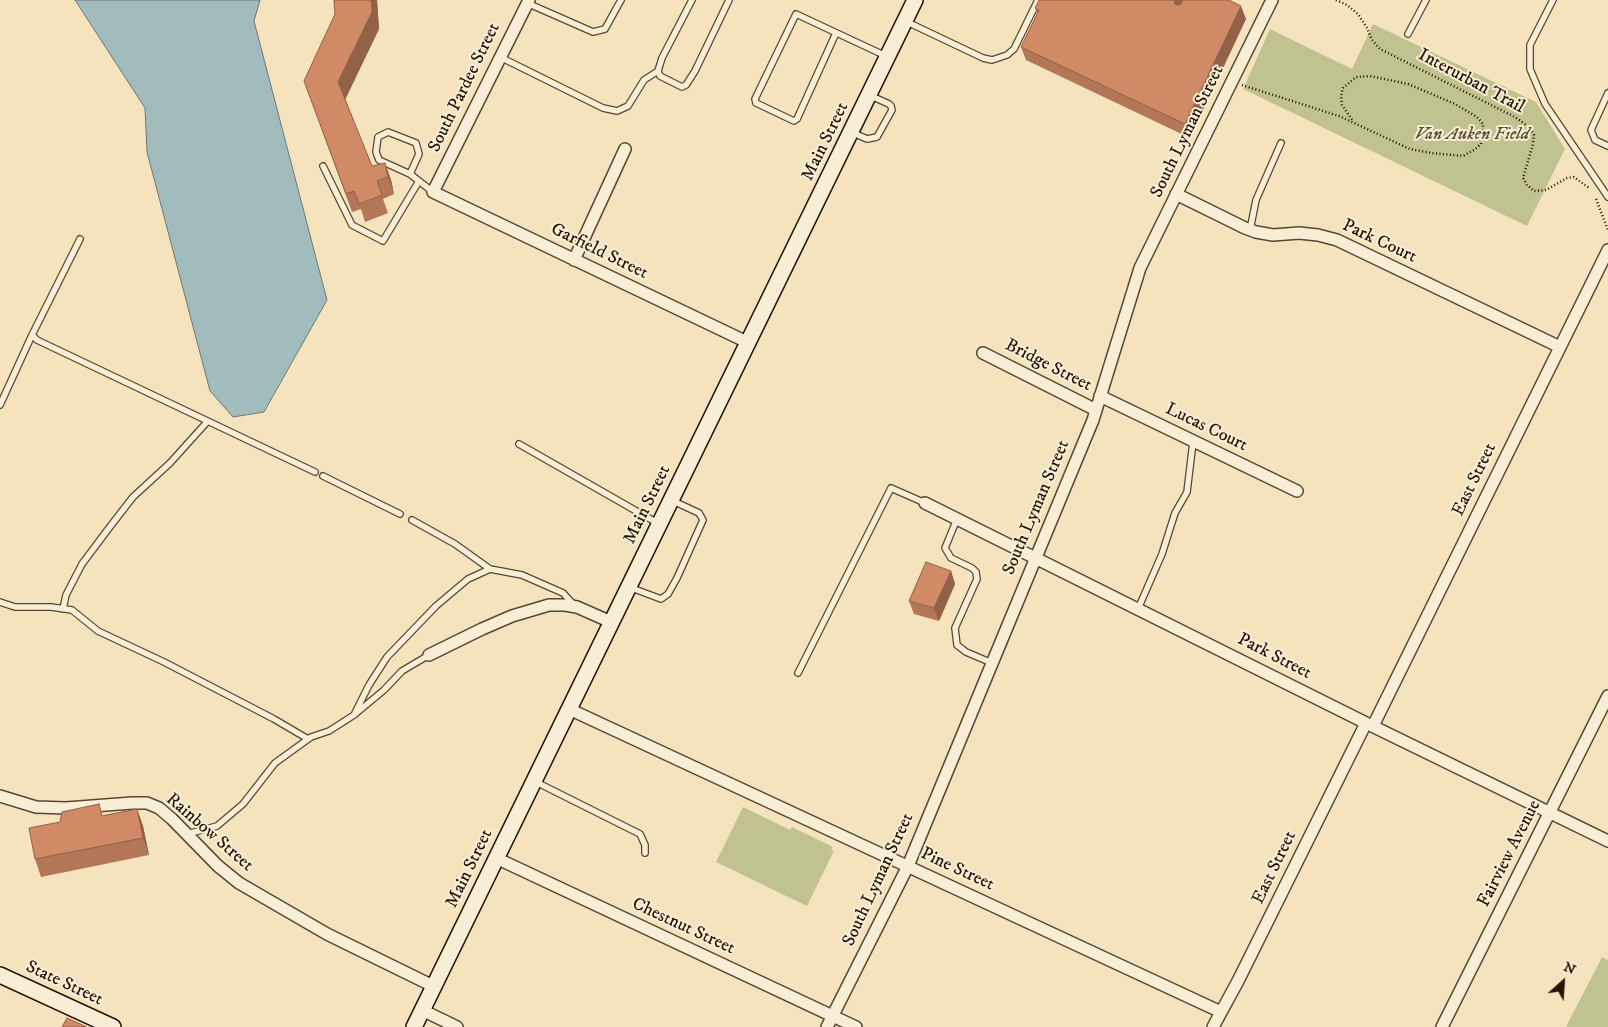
<!DOCTYPE html>
<html>
<head>
<meta charset="utf-8">
<style>
	body { margin:0 }
	#map { position:relative; width:1608px; height:1027px; overflow:hidden; background:#f5e3be; font-family:"IM FELL DW Pica",serif }
	canvas { display:block }
	.north { position:absolute; left:1538px; top:957px; width:50px; height:50px; -webkit-text-stroke:4px #f8edd5; paint-order:stroke; rotate:26deg; font-size:14px; font-weight:700; line-height:20px; text-align:center; color:#231303 }
	.north::after { content:''; display:block; margin:auto; width:18px; height:22px; background:#231303; clip-path:polygon(50% 0,100% 100%,50% 72%,0 100%) }
</style>
</head>
<body>
<div id="map">
<canvas width="1608" height="1027"></canvas>
<div class="north">N</div>
</div>
<script>
const g = document.querySelector('canvas').getContext('2d');
g.lineJoin = 'round';
function paint(path, color) {
  g.fillStyle = color;
  g.fill(path, 'evenodd');
}
function shape(rows) {
  const path = new Path2D();
  for (const r of rows) {
    path.moveTo(r[0], r[1]);
    for (let i = 2; i < r.length; i += 2) path.lineTo(r[i], r[i + 1]);
  }
  return path;
}
function strokePath(path, color, width, dash) {
  g.strokeStyle = color;
  g.lineWidth = width;
  g.lineCap = dash ? 'butt' : 'round';
  g.setLineDash(dash || []);
  g.stroke(path);
}
function label(font, color, halo, rows, align = 'center') {
  g.font = font + ' "IM FELL DW Pica",serif';
  g.lineWidth = 4;
  g.setLineDash([]);
  g.textBaseline = 'middle';
  g.strokeStyle = halo;
  g.fillStyle = color;
  for (const [text, x, y, turn = 0] of rows) {
    g.save();
    g.translate(x, y);
    g.rotate((+turn || 0) * Math.PI / 180);
    g.textAlign = isNaN(turn) ? turn : align;
    if (halo) g.strokeText(text, 0, 0);
    g.fillText(text, 0, 0);
    g.restore();
  }
}
const green = shape([
	[1373,24,1536,102,1565,149,1527,226,1243,89,1270,29,1352,69],
	[743,807,790,830,792,827,833,847,831,850,834,851,807,906,716,862],
	[1602,957,1608,960,1608,1027,1566,1027]
]);
const water = shape([
	[75,0,260,0,254,21,327,300,264,412,233,417,210,391,147,152,145,108,75,0]
]);
const path = shape([
	[1336,0,1347,5,1358,14,1367,28,1372,40,1380,49,1515,117,1529,127,1534,135,1533,144,1523,178,1527,185,1534,191,1546,190,1567,178,1574,177,1589,188],
	[1242,85,1339,116,1410,149,1431,153,1463,156,1474,150,1481,144,1483,135,1483,124,1477,117,1455,104,1408,84,1370,76,1356,77,1343,88,1341,96,1342,105,1353,121],
	[1596,199,1608,230]
]);
const lane = shape([
	[692,0,662,58,658,71,660,76,682,87,686,85,695,71,729,0],
	[1553,0,1530,45,1530,69,1545,104,1608,197],
	[527,3,593,32,605,29,621,0],
	[905,21,983,58,992,60,1007,55,1014,49,1038,0],
	[836,33,797,119,794,121,756,103,755,99,796,14,886,56],
	[1408,34,1426,0],
	[500,57,603,108,617,111,628,106,644,80,658,71],
	[1608,93,1591,130,1595,140,1608,146],
	[851,132,867,139,877,137,892,110,891,106,889,104,869,95],
	[323,166,352,225,383,241,419,181],
	[410,174,379,160,376,152,378,137,388,132,416,143,419,154,410,174,433,192],
	[1250,230,1256,200,1281,143],
	[80,239,32,335,37,340,315,472],
	[0,405,32,335],
	[519,444,659,524],
	[323,476,400,514],
	[957,519,945,548,951,558,972,568,976,572,977,579,955,628,957,645,966,652,992,663],
	[412,520,455,544,490,569],
	[629,587,661,599,668,594,677,578,703,520,699,513,671,500],
	[0,602,15,607,51,607,72,610,98,631,164,662,274,719,308,739],
	[63,609,66,595,82,564,109,528,133,497,170,463,207,422],
	[1138,609,1162,554,1175,513,1187,492,1193,442],
	[798,673,891,488,925,503],
	[355,713,369,685,387,657,436,606,468,579,490,569,522,575,563,593,575,606],
	[534,781,640,834,645,845,645,853],
	[187,834,217,826,243,804,275,763,311,737,329,731,354,715,384,690,402,671,429,655]
]);
const street = shape([
	[529,0,433,192,749,343],
	[1176,194,1245,228,1256,232,1273,235,1299,233,1318,235,1337,240,1560,347],
	[574,260,625,149],
	[983,353,1096,410],
	[1100,396,1297,491],
	[925,503,1366,723,1608,841],
	[429,655,482,629,512,616,549,605,565,605,577,607,611,622],
	[569,709,1221,1012],
	[1373,726,1608,250],
	[0,796,36,807,66,808,132,803,147,803,159,808,172,819,218,866,239,883,327,934,433,986],
	[496,858,856,1027],
	[422,1010,457,1027],
	[827,1027,908,866,1093,420,1140,268,1272,0],
	[1213,1027,1238,981,1366,723],
	[1442,1027,1608,696]
]);
const secondary = shape([
	[0,975,113,1027],
	[414,1027,915,0]
]);
const wall = shape([
	[334,0,377,0,379,29,345,99,372,166,385,163,391,180,394,194,383,199,388,213,365,222,361,209,352,212,304,81,335,14],
	[1035,8,1246,19,1190,138,1026,60,1021,47,1037,14],
	[951,571,955,584,939,621,914,614,909,601],
	[137,809,143,826,149,855,41,877,35,859,104,815]
]);
const shadedWall = shape([
	[371,0,377,0,379,29,345,100,338,82],
	[1174,0,1185,0,1179,12,1175,4],
	[1241,6,1246,19,1190,138,1185,124],
	[385,163,391,180,394,194,388,177],
	[951,571,955,584,939,621,934,608],
	[137,809,143,826,149,855,143,838]
]);
const building = shape([
	[334,0,371,0,372,12,338,82,372,166,385,163,388,177,377,181,382,195,359,204,354,191,346,194,304,81,335,14,334,0],
	[1039,0,1174,0,1175,4,1178,5,1181,4,1183,0,1229,0,1241,6,1185,124,1021,47,1039,10,1035,8,1039,0],
	[926,562,951,571,934,608,909,601,926,562],
	[99,804,102,816,137,809,143,838,35,859,29,828,60,822,62,812,99,804],
	[67,1018,87,1027,62,1027,67,1018]
]);
const streetNames = [
	["Interurban Trail",1471,82,28],
	["South Pardee Street",465,88,-64],
	["South Lyman Street",1188,132,-64],
	["Main Street",826,142,-64],
	["Park Court",1379,242,25],
	["Garfield Street",599,252,26],
	["Bridge Street",1048,366,27],
	["Lucas Court",1206,428,26],
	["East Street",1475,480,-64],
	["Main Street",648,505,-64],
	["South Lyman Street",1037,508,-67],
	["Park Street",1274,657,27],
	["Rainbow Street",209,833,41],
	["Fairview Avenue",1510,854,-63],
	["East Street",1275,868,-64],
	["Main Street",470,869,-64],
	["Pine Street",957,870,25],
	["South Lyman Street",879,880,-65],
	["Chestnut Street",683,927,25],
	["State Street",64,984,25]
];
const parkNames = [
	["Van Auken Field",1472,135]
];
paint(green, '#c0c38f');
paint(water, '#a2bbbd');
strokePath(water, '#6f7873', 1);
strokePath(lane, '#584732', 8);
strokePath(street, '#584732', 14);
strokePath(secondary, '#231303', 18);
strokePath(path, '#231303', 2.5, [1, 2.5]);
strokePath(lane, '#f8edd5', 5.5);
strokePath(street, '#f8edd5', 11);
strokePath(secondary, '#f8edd5', 15);
paint(wall, '#b37757');
paint(shadedWall, '#926147');
paint(building, '#d08a65');
strokePath(building, '#926147', 1);
label('18px', '#231303', '#f8edd5', streetNames);
label('italic 18px', '#5a5134', '#f8edd5', parkNames);
</script>
</body>
</html>
